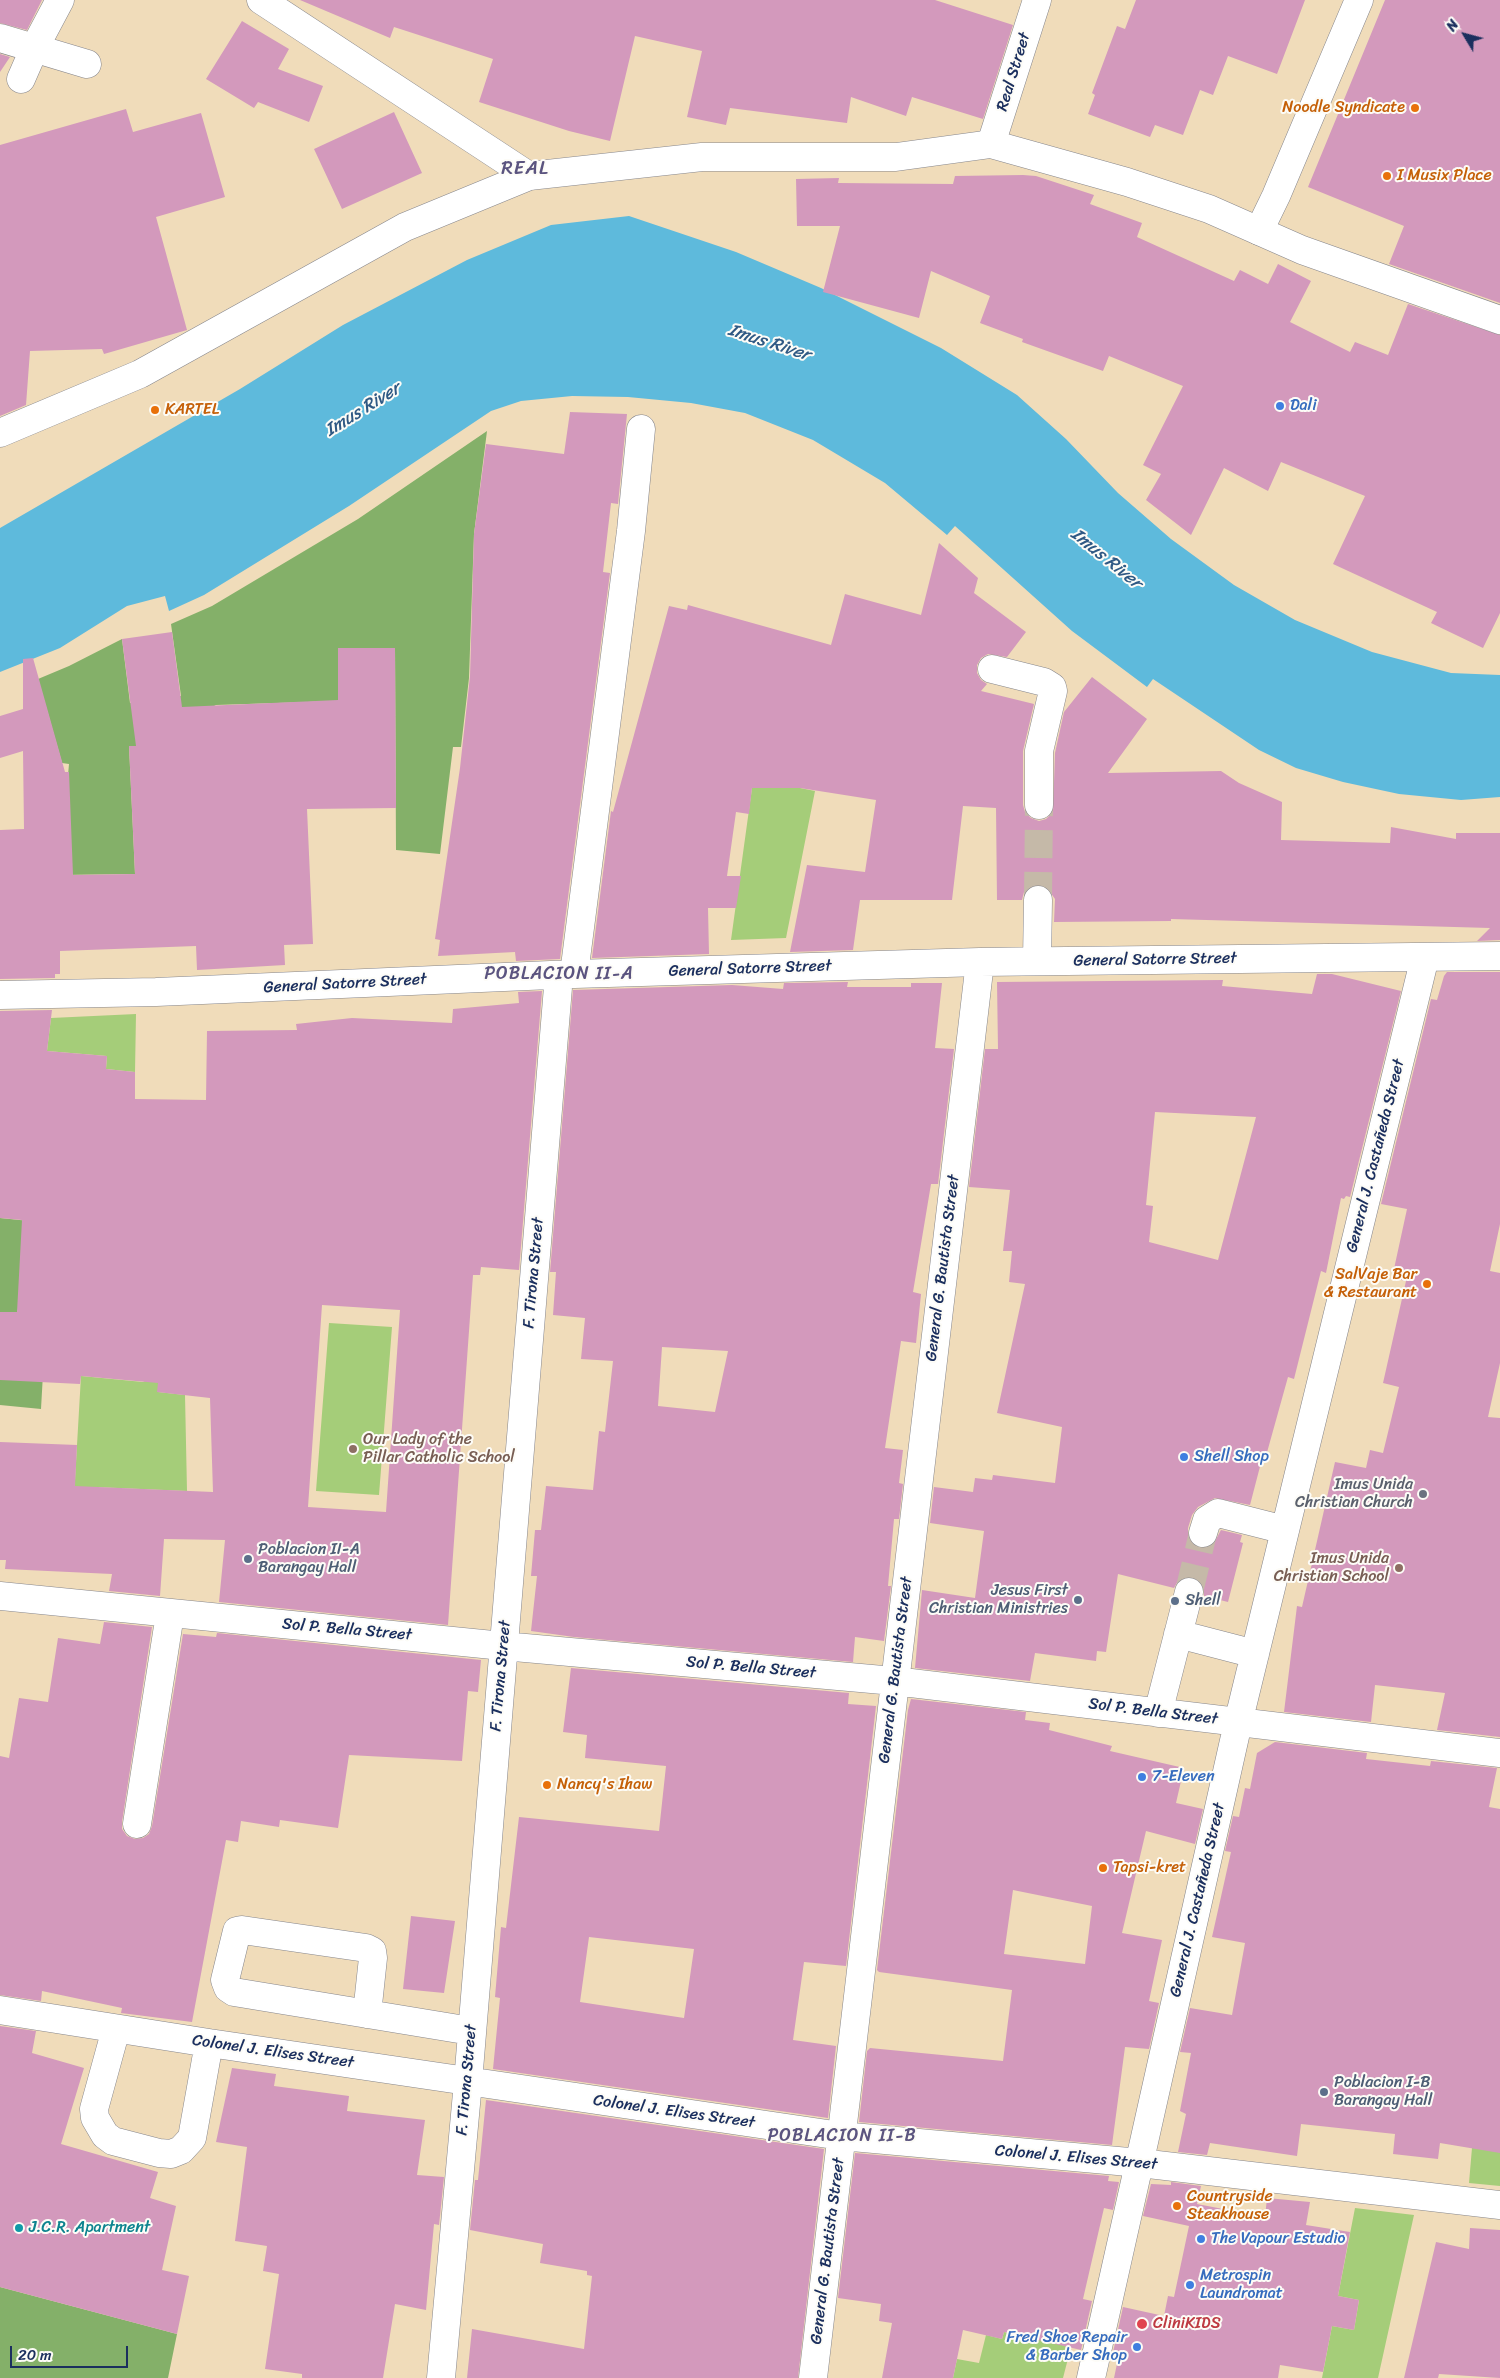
<!DOCTYPE html>
<html>
<head>
<meta charset="utf-8">
<style>
	body { margin:0 }
	#map { position:relative; width:1500px; height:2378px; overflow:hidden; background:#f0dcba; font-family:Sriracha,sans-serif }
	canvas { display:block }
	.north { position:absolute; left:1440px; top:10px; width:50px; height:50px; -webkit-text-stroke:4px #fdfcf7; paint-order:stroke; rotate:307deg; font-size:14px; font-weight:700; line-height:20px; text-align:center; color:#1b2f5e }
	.north::after { content:''; display:block; margin:auto; width:18px; height:22px; background:#1b2f5e; clip-path:polygon(50% 0,100% 100%,50% 72%,0 100%) }
	.scale { position:absolute; left:10px; top:2346px; width:118px; height:22px; box-sizing:border-box; border:2px solid #1b2f5e; border-top:0; padding-left:6px; font-size:15px; line-height:18px; white-space:nowrap; color:#1b2f5e; -webkit-text-stroke:4px #fdfcf7; paint-order:stroke }
</style>
</head>
<body>
<div id="map">
<canvas width="1500" height="2378"></canvas>
<div class="north">N</div>
<div class="scale">20 m</div>
</div>
<script>
const g = document.querySelector('canvas').getContext('2d');
g.lineJoin = 'round';
function paint(path, color) {
  g.fillStyle = color;
  g.fill(path, 'evenodd');
}
function shape(rows) {
  const path = new Path2D();
  for (const r of rows) {
    path.moveTo(r[0], r[1]);
    for (let i = 2; i < r.length; i += 2) path.lineTo(r[i], r[i + 1]);
  }
  return path;
}
function strokePath(path, color, width, dash) {
  g.strokeStyle = color;
  g.lineWidth = width;
  g.lineCap = dash ? 'butt' : 'round';
  g.setLineDash(dash || []);
  g.stroke(path);
}
function label(font, color, halo, rows, align = 'center') {
  g.font = font + ' Sriracha,sans-serif';
  g.lineWidth = 4;
  g.setLineDash([]);
  g.textBaseline = 'middle';
  g.strokeStyle = halo;
  g.fillStyle = color;
  for (const [text, x, y, turn = 0] of rows) {
    g.save();
    g.translate(x, y);
    g.rotate((+turn || 0) * Math.PI / 180);
    g.textAlign = isNaN(turn) ? turn : align;
    if (halo) g.strokeText(text, 0, 0);
    g.fillText(text, 0, 0);
    g.restore();
  }
}
const green = shape([
	[752,788,800,788,815,791,786,938,731,940],
	[136,1014,135,1072,106,1069,107,1056,47,1051,51,1018],
	[329,1323,392,1327,379,1495,316,1491],
	[159,1374,158,1392,185,1395,187,1491,94,1487,74,1497,81,1376,143,1382],
	[1481,2042,1500,2153,1500,2186,1469,2183],
	[1355,2208,1414,2215,1378,2378,1322,2378,1332,2326,1354,2330,1359,2300,1338,2296],
	[1004,2332,1071,2347,1063,2378,953,2378,957,2359,979,2363,986,2335,1002,2339]
]);
const forest = shape([
	[487,431,474,534,469,678,461,747,453,747,440,854,396,850,395,648,338,648,338,701,216,705,141,746,129,746,135,874,59,875,69,764,62,763,38,679,69,666,122,639,130,703,181,696,171,624,212,606,358,519],
	[0,1218,49,1223,17,1312,0,1312],
	[0,1354,44,1356,41,1409,0,1405],
	[0,2287,177,2334,168,2378,0,2378]
]);
const water = shape([
	[629,216,736,252,821,288,941,348,1017,395,1066,439,1118,493,1171,539,1234,585,1295,620,1372,652,1451,673,1500,675,1500,797,1461,800,1399,794,1343,782,1296,768,1259,750,1153,679,1147,687,1072,631,955,526,947,535,885,483,813,440,745,413,691,403,628,397,572,396,521,401,491,411,349,506,204,595,169,611,165,596,127,606,60,648,0,672,0,528,240,389,343,325,467,260,551,225]
]);
const building = shape([
	[0,0,42,0,27,30,0,23],
	[300,0,935,0,1013,25,983,119,912,97,906,116,851,97,847,123,730,108,726,125,687,117,702,51,635,36,610,141,569,131,479,102,493,59,394,27,390,38],
	[1136,0,1305,0,1277,74,1228,56,1213,95,1200,90,1183,135,1155,125,1150,137,1088,114,1095,95,1092,93,1117,26,1125,29],
	[1385,0,1500,0,1500,303,1389,264,1404,226,1308,187],
	[242,21,289,49,278,69,323,86,309,122,258,102,254,108,206,79],
	[0,54,10,57,0,72],
	[126,109,133,132,201,113,225,197,156,217,187,330,104,354,102,349,30,351,26,405,0,416,0,145],
	[394,112,422,173,342,209,314,149],
	[1023,175,1036,176,1094,195,1090,204,1142,223,1137,237,1234,281,1240,270,1268,284,1278,264,1311,281,1290,322,1350,352,1355,342,1388,355,1408,304,1500,335,1500,613,1483,648,1431,623,1437,612,1333,564,1365,496,1281,462,1268,491,1224,468,1191,535,1146,500,1161,474,1143,465,1183,386,1109,356,1103,371,1022,342,1023,339,980,323,990,296,931,271,919,318,823,292,840,226,797,226,796,179,839,178,838,183,953,184,955,176],
	[570,412,627,414,618,504,611,503,603,572,610,573,560,959,516,961,515,952,438,956,440,940,435,939,460,768,470,676,474,534,486,444,564,454],
	[939,543,978,578,974,593,1026,632,1007,657,988,654,981,658,977,665,977,673,981,680,987,684,981,691,1034,704,1023,751,1023,805,1025,812,1031,818,1039,821,1046,819,1053,812,1055,753,1064,712,1092,677,1147,719,1108,773,1221,771,1239,783,1282,802,1281,840,1390,843,1391,827,1456,839,1456,833,1500,833,1500,940,1477,941,1490,928,1171,919,1171,921,1054,922,1055,899,1046,886,1038,884,1030,887,1024,892,1022,900,997,900,996,808,963,806,952,900,860,900,853,950,790,952,807,865,865,872,876,800,800,788,752,788,749,814,736,812,727,876,741,876,736,908,708,908,709,954,592,958,611,811,613,812,669,606,687,610,688,605,831,645,845,594,921,615],
	[172,632,182,707,338,700,338,648,395,648,396,808,307,809,313,944,284,945,285,965,197,970,196,946,60,951,60,974,55,974,55,978,0,979,0,830,24,829,23,751,0,758,0,716,23,709,23,659,33,658,65,772,69,772,73,875,135,874,129,746,136,746,122,639],
	[1447,972,1500,972,1500,1224,1490,1271,1500,1273,1500,1363,1488,1417,1500,1418,1500,1737,1437,1730,1445,1693,1375,1685,1371,1722,1284,1712,1297,1606,1302,1607,1335,1462,1366,1468,1370,1450,1383,1453,1399,1387,1383,1383,1406,1281,1392,1278,1407,1209,1381,1204,1431,999,1437,1000,1444,976],
	[1317,974,1332,974,1401,991,1350,1197,1346,1196,1344,1199,1341,1198,1326,1273,1321,1271,1294,1379,1288,1377,1266,1456,1263,1455,1250,1505,1215,1498,1198,1507,1192,1515,1188,1528,1188,1536,1191,1543,1199,1548,1207,1548,1213,1545,1221,1530,1242,1535,1240,1542,1243,1543,1228,1602,1204,1596,1204,1588,1200,1581,1192,1577,1184,1577,1178,1581,1174,1588,1118,1574,1106,1652,1097,1651,1096,1661,1035,1653,1030,1681,915,1668,922,1590,975,1598,984,1531,930,1523,934,1487,973,1492,975,1478,992,1480,993,1475,1055,1483,1062,1427,997,1413,1025,1284,1009,1282,1012,1251,1003,1251,1010,1190,969,1187,985,1049,998,1049,997,982,1223,980,1222,986,1312,994],
	[1155,1112,1256,1117,1218,1260,1149,1242,1153,1206,1146,1205],
	[848,982,847,987,911,987,911,983,942,983,935,1048,954,1049,938,1184,931,1184,913,1292,921,1294,916,1343,901,1341,885,1448,903,1450,899,1483,903,1484,899,1519,894,1519,888,1586,891,1586,884,1641,855,1637,853,1662,574,1637,531,1631,537,1576,531,1576,535,1530,541,1530,546,1486,593,1490,599,1431,605,1432,613,1361,581,1359,585,1318,553,1315,556,1272,550,1272,573,990,732,985,783,989,784,983],
	[662,1347,728,1351,715,1412,658,1406],
	[542,991,519,1270,481,1267,480,1275,473,1275,448,1625,219,1602,225,1540,164,1539,160,1596,109,1591,112,1574,5,1569,6,1560,0,1560,0,1442,77,1445,75,1486,213,1492,210,1398,157,1392,158,1383,81,1376,80,1384,0,1380,0,1312,17,1312,22,1220,0,1218,0,1011,52,1010,47,1051,107,1056,106,1069,135,1072,135,1099,206,1100,207,1031,297,1030,296,1024,352,1018,452,1023,453,1009,519,1003,518,992],
	[322,1305,400,1310,386,1512,308,1507],
	[104,1622,152,1627,122,1822,122,1829,127,1836,135,1839,143,1838,149,1834,152,1826,183,1634,216,1637,217,1633,481,1660,478,1692,468,1691,462,1761,349,1755,338,1828,280,1820,279,1827,241,1821,238,1842,226,1840,192,2022,121,2013,122,2008,42,1991,41,2001,0,1995,0,1756,9,1758,19,1698,48,1702,58,1638,100,1644],
	[571,1668,849,1693,848,1704,876,1706,846,1966,804,1962,793,2040,836,2046,828,2118,493,2069,500,1998,495,1997,501,1927,506,1928,519,1817,659,1831,666,1766,585,1758,587,1735,563,1732],
	[589,1937,694,1949,684,2018,580,2002],
	[911,1699,1026,1712,1025,1720,1050,1723,1049,1730,1112,1746,1110,1751,1184,1768,1176,1803,1203,1809,1195,1844,1146,1831,1122,1933,1162,1940,1149,2001,1159,2003,1149,2049,1125,2047,1112,2145,859,2122,867,2051,870,2048,1003,2061,1012,1990,879,1972,877,1970,908,1710],
	[1013,1890,1092,1906,1085,1964,1004,1954],
	[1275,1742,1367,1753,1366,1759,1430,1766,1431,1761,1497,1768,1489,1807,1500,1809,1500,2153,1440,2143,1438,2159,1393,2154,1395,2134,1301,2124,1297,2156,1210,2143,1207,2155,1178,2152,1186,2114,1180,2111,1191,2053,1180,2052,1190,2008,1232,2015,1245,1943,1212,1937,1231,1852,1225,1851,1233,1816,1239,1817,1245,1788,1250,1789,1257,1753],
	[411,1916,455,1921,444,1993,403,1989],
	[0,2026,36,2031,32,2053,84,2068,61,2144,158,2172,150,2198,176,2206,162,2270,189,2276,177,2334,0,2287],
	[232,2068,276,2074,274,2086,349,2096,347,2111,425,2120,417,2175,444,2177,439,2225,434,2224,426,2310,395,2304,383,2378,302,2378,302,2374,265,2369,279,2274,263,2271,267,2246,235,2241,247,2147,216,2142],
	[486,2100,824,2149,798,2378,467,2378,472,2329,584,2349,592,2276,587,2275,587,2271,540,2263,543,2244,470,2230,475,2180,478,2180],
	[855,2153,1109,2176,1108,2181,1119,2182,1113,2210,1104,2208,1083,2299,1092,2301,1081,2350,1004,2332,1002,2339,963,2330,953,2378,882,2378,892,2323,879,2321,881,2304,838,2298],
	[1171,2182,1201,2186,1197,2204,1265,2217,1267,2198,1310,2202,1306,2225,1350,2232,1338,2296,1359,2300,1354,2330,1332,2326,1323,2372,1280,2365,1278,2378,1114,2378,1118,2359,1112,2357,1123,2307,1164,2316,1168,2296,1174,2297,1189,2226,1143,2216,1151,2184,1171,2185],
	[1470,2228,1500,2230,1500,2378,1439,2374,1438,2378,1404,2378,1436,2242,1469,2249]
]);
const minorTunnel = shape([
	[1038,900,1039,805],
	[1189,1592,1203,1533]
]);
const minor = shape([
	[261,0,529,176],
	[0,38,87,64],
	[21,79,35,47,60,0],
	[991,144,1037,0],
	[1259,231,1276,196,1359,0],
	[992,669,1044,682,1052,687,1053,691,1039,751,1039,805],
	[1037,961,1038,900],
	[574,974,631,531,641,429],
	[0,995,156,992,574,974,980,962,1500,956],
	[1203,1533,1207,1520,1218,1513,1285,1530],
	[0,1596,503,1646,894,1681,1500,1753],
	[1178,1634,1255,1654],
	[1158,1713,1189,1592],
	[137,1824,170,1614],
	[0,2010,209,2043,841,2136,1140,2163,1500,2205],
	[367,2014,373,1958,372,1951,366,1948,242,1930,237,1931,225,1980,228,1988,234,1992,471,2031],
	[116,2029,94,2109,95,2118,105,2135,113,2141,159,2153,171,2154,181,2150,192,2138,209,2043],
	[441,2378,468,2082,559,975],
	[813,2378,980,962],
	[1091,2378,1238,1723,1425,957]
]);
const major = shape([
	[0,433,140,374,405,227,529,176,702,157,896,157,991,144,1127,182,1209,209,1302,250,1500,320]
]);
const markers = [
	[1415,108,5,"#e8710a"],
	[1387,176,5,"#e8710a"],
	[1280,406,5,"#3f7fe0"],
	[155,410,5,"#e8710a"],
	[1427,1284,5,"#e8710a"],
	[353,1449,5,"#8d6e63"],
	[1184,1457,5,"#3f7fe0"],
	[1423,1494,5,"#6b7280"],
	[248,1559,5,"#5c6f8a"],
	[1399,1568,5,"#8d6e63"],
	[1078,1600,5,"#5c6f8a"],
	[1175,1601,5,"#5c6f8a"],
	[1142,1777,5,"#3f7fe0"],
	[547,1785,5,"#e8710a"],
	[1103,1868,5,"#e8710a"],
	[1324,2092,5,"#5c6f8a"],
	[1177,2206,5,"#e8710a"],
	[19,2228,5,"#0f9aa8"],
	[1201,2239,5,"#3f7fe0"],
	[1190,2285,5,"#3f7fe0"],
	[1142,2324,6,"#e0444e"],
	[1137,2347,5,"#3f7fe0"]
];
const streetNames = [
	["Real Street",1014,72,-73],
	["General Satorre Street",1155,960,-1],
	["General Satorre Street",750,969,-2],
	["General Satorre Street",345,984,-3],
	["General J. Castañeda Street",1376,1156,-76],
	["General G. Bautista Street",943,1268,-83],
	["F. Tirona Street",534,1273,-85],
	["Sol P. Bella Street",347,1630,5],
	["Sol P. Bella Street",751,1668,5],
	["General G. Bautista Street",896,1670,-83],
	["F. Tirona Street",501,1676,-85],
	["Sol P. Bella Street",1153,1712,7],
	["General J. Castañeda Street",1198,1900,-77],
	["Colonel J. Elises Street",273,2052,8],
	["F. Tirona Street",467,2080,-85],
	["Colonel J. Elises Street",674,2112,8],
	["Colonel J. Elises Street",1076,2158,5],
	["General G. Bautista Street",828,2251,-83]
];
const foodNames = [
	["Noodle Syndicate",1405,108,"right"],
	["I Musix Place",1397,176],
	["KARTEL",165,410],
	["SalVaje Bar",1417,1275,"right"],
	["& Restaurant",1417,1293,"right"],
	["Nancy's Ihaw",557,1785],
	["Tapsi-kret",1113,1868],
	["Countryside",1187,2197],
	["Steakhouse",1187,2215]
];
const shopNames = [
	["Dali",1290,406],
	["Shell Shop",1194,1457],
	["7-Eleven",1152,1777],
	["The Vapour Estudio",1211,2239],
	["Metrospin",1200,2276],
	["Laundromat",1200,2294],
	["Fred Shoe Repair",1127,2338,"right"],
	["& Barber Shop",1127,2356,"right"]
];
const educationNames = [
	["Our Lady of the",363,1440],
	["Pillar Catholic School",363,1458],
	["Imus Unida",1389,1559,"right"],
	["Christian School",1389,1577,"right"]
];
const worshipNames = [
	["Imus Unida",1413,1485],
	["Christian Church",1413,1503]
];
const serviceNames = [
	["Poblacion II-A",258,1550],
	["Barangay Hall",258,1568],
	["Jesus First",1068,1591,"right"],
	["Christian Ministries",1068,1609,"right"],
	["Shell",1185,1601],
	["Poblacion I-B",1334,2083],
	["Barangay Hall",1334,2101]
];
const cultureNames = [
	["J.C.R. Apartment",29,2228]
];
const healthNames = [
	["CliniKIDS",1153,2324]
];
const waterNames = [
	["Imus River",769,343,18],
	["Imus River",363,410,-32],
	["Imus River",1106,559,39]
];
const neighbourhoodNames = [
	["POBLACION II-A",559,974],
	["POBLACION II-B",842,2136]
];
const quarterNames = [
	["REAL",525,169]
];
paint(green, '#a5cd79');
paint(forest, '#84b069');
paint(water, '#5ebadc');
paint(building, '#d399bc');
strokePath(minorTunnel, '#c5b9a8', 28, [28, 14]);
strokePath(minor, '#86868c', 29);
strokePath(major, '#86868c', 29);
strokePath(minor, '#fff', 28);
strokePath(major, '#fff', 28);
for (const [x, y, r, color] of markers) {
  const dot = new Path2D();
  dot.arc(x, y, r, 0, 2 * Math.PI);
  g.fillStyle = color;
  g.fill(dot);
  strokePath(dot, '#fdfcf7', 2);
}
label('16px', '#1b2f5e', '#fdfcf7', streetNames);
label('16px', '#c56008', '#fdfcf7', foodNames, 'left');
label('16px', '#366cbe', '#fdfcf7', shopNames, 'left');
label('16px', '#785e54', '#fdfcf7', educationNames, 'left');
label('16px', '#5b616d', '#fdfcf7', worshipNames, 'right');
label('16px', '#4e5e75', '#fdfcf7', serviceNames, 'left');
label('16px', '#0d838f', '#fdfcf7', cultureNames, 'left');
label('16px', '#be3a42', '#fdfcf7', healthNames, 'left');
label('italic 18px', '#2f5984', '#fdfcf7', waterNames);
g.letterSpacing = '1px';
label('18px', '#5b547f', '#fdfcf7', neighbourhoodNames);
g.letterSpacing = '0px';
g.letterSpacing = '1px';
label('19px', '#5b547f', '#fdfcf7', quarterNames);
g.letterSpacing = '0px';
</script>
</body>
</html>
